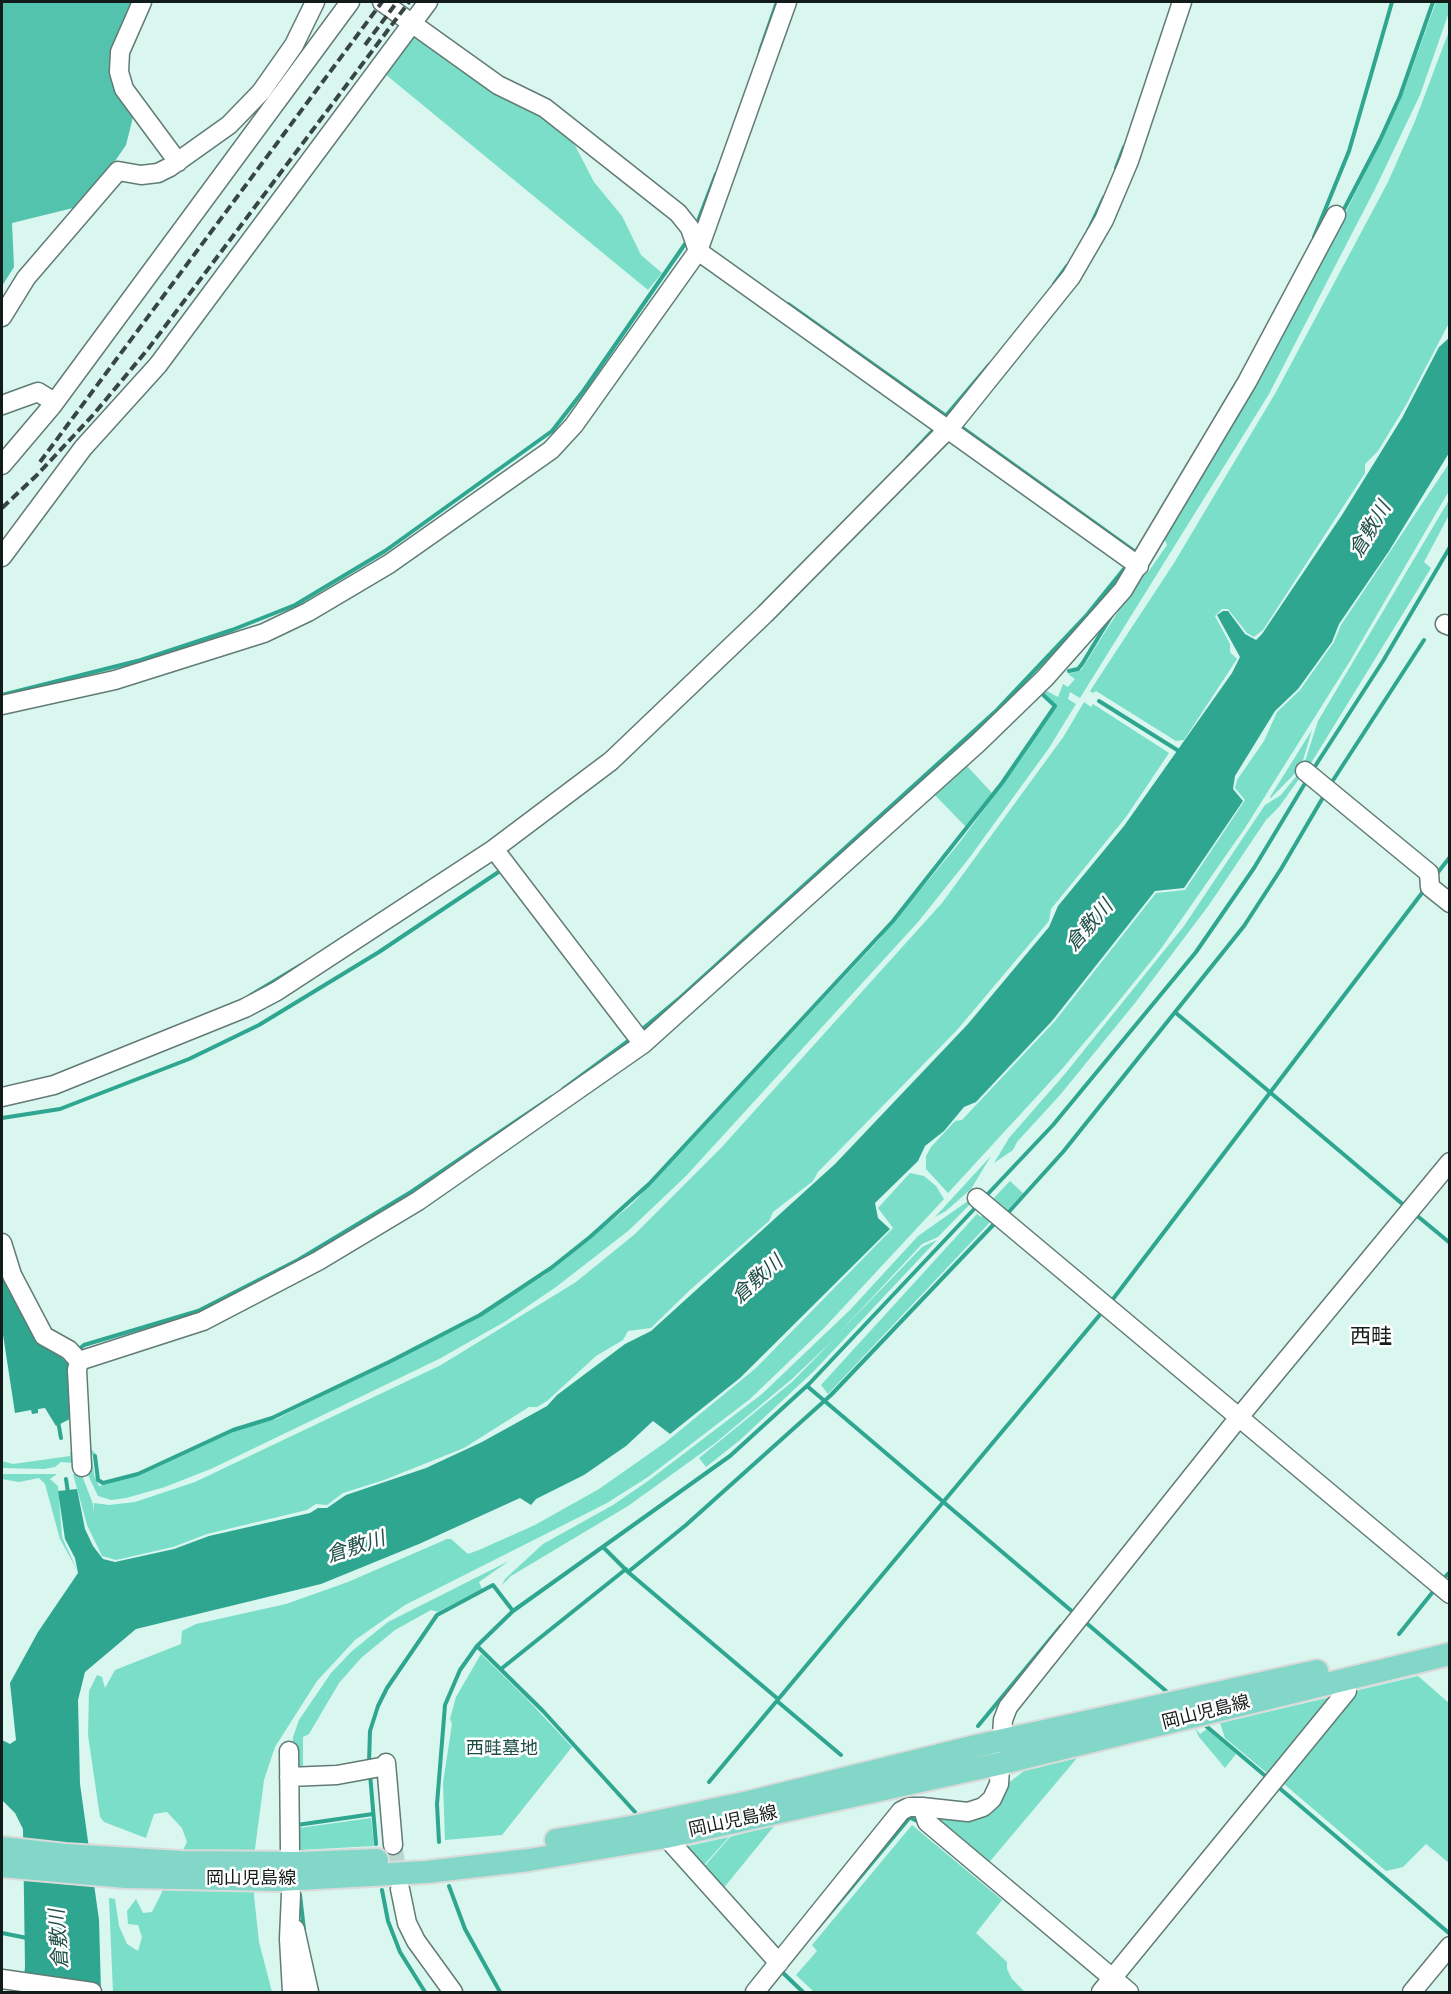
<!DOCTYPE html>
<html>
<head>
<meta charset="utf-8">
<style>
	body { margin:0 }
	#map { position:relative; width:1451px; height:1994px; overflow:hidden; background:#d9f6ef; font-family:"DM Sans",sans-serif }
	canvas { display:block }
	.frame { position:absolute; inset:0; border:3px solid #121c1a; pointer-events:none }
</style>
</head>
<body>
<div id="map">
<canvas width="1451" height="1994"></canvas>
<div class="frame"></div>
</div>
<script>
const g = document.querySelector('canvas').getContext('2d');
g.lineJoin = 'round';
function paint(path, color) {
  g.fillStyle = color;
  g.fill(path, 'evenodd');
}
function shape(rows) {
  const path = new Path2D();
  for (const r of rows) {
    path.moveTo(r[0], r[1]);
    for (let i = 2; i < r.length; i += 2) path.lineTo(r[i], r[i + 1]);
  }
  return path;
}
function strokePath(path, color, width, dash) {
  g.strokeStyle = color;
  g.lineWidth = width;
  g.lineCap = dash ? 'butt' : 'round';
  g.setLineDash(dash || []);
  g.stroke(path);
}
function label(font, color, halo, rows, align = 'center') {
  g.font = font + ' "DM Sans","Noto Sans JP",sans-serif';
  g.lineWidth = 5;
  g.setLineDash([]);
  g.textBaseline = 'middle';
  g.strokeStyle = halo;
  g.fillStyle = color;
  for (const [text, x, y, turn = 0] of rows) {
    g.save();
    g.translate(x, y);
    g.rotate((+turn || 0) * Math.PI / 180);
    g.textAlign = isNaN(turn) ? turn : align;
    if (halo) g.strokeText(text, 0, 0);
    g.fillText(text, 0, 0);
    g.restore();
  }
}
const green = shape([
	[1436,2,1449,2,1449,12,1420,95,1376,187,1269,394,1080,698,1070,692,1068,699,1076,704,1049,748,970,857,918,922,686,1176,628,1231,556,1287,506,1321,439,1359,213,1468,165,1487,126,1498,111,1500,98,1496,87,1473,84,1389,90,1448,96,1454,92,1456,94,1475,99,1486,138,1476,237,1430,276,1419,467,1324,545,1275,632,1204,876,943,960,842,1023,756,1056,705,1043,693,1045,690,1058,697,1063,684,1068,687,1075,679,1068,674,1081,670,1142,574,1149,571,1167,545,1164,538,1226,432,1230,428,1329,246,1381,141,1404,91],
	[1449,31,1449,323,1406,405,1378,451,1365,464,1365,473,1263,630,1254,637,1247,633,1228,609,1222,609,1215,616,1230,644,1230,652,1237,659,1184,740,1176,741,1096,691,1093,693,1090,691,1174,563,1276,392,1388,182,1415,121],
	[418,34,543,114,569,134,594,182,622,216,641,255,662,273,648,290,385,74,412,35],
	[1449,457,1449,491,1350,661,1245,828,1160,950,1110,1012,1062,1069,948,1193,926,1169,926,1156,931,1147,955,1121,962,1120,1055,1021,1156,893,1185,890,1245,800,1235,788,1237,780,1264,741,1277,712,1300,690,1334,642,1341,625,1448,465],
	[1449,500,1449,515,1424,562,1431,568,1308,768,1305,761,1318,721],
	[1084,702,1091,707,1093,704,1169,753,1126,817,1051,909,1049,921,957,1030,818,1172,813,1181,773,1212,769,1221,691,1289,651,1328,628,1331,623,1340,596,1356,547,1401,537,1407,529,1407,464,1448,384,1480,343,1493,327,1505,316,1504,307,1510,207,1534,173,1547,116,1560,102,1556,87,1525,73,1474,80,1474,83,1478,93,1504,93,1513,94,1503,109,1505,135,1502,195,1482,441,1365,576,1282,635,1234,721,1148,942,903,1064,736],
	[1312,730,1301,767,1271,798,1270,797],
	[969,762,967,766,992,793,967,828,932,792],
	[1298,774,1301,776,1279,807,1266,820,1209,905,1135,1003,1060,1095,1017,1142,1013,1150,994,1163,1009,1138,1064,1075,1184,926,1265,805,1281,795],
	[991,1156,971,1189,946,1211,935,1217],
	[910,1173,924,1176,936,1186,944,1199,825,1327,750,1399,648,1477,607,1503,405,1605,355,1640,317,1681,275,1747,264,1780,255,1849,254,1896,259,1942,272,1992,113,1992,109,1898,115,1899,119,1926,127,1944,138,1951,142,1937,138,1925,128,1924,127,1911,136,1899,143,1913,152,1912,187,1842,182,1828,167,1812,154,1814,146,1838,104,1822,100,1817,88,1735,89,1691,97,1675,102,1677,105,1688,115,1670,181,1644,182,1631,196,1624,286,1604,348,1582,447,1539,451,1539,468,1554,479,1550,535,1525,599,1489,666,1442,756,1368,893,1228,878,1208],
	[1010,1181,1023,1193,1006,1212,992,1200],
	[968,1201,973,1201,938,1237,922,1244,838,1334,922,1247,937,1240,814,1371,740,1440,706,1467,699,1458,792,1382,833,1340,792,1379,714,1444,628,1506,511,1576,502,1585,505,1579,543,1544,613,1505,648,1481,762,1394,850,1310,918,1236],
	[986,1212,994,1218,828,1394,821,1385,977,1214,981,1217],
	[74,1451,78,1460,73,1463,61,1462,55,1467,44,1469,2,1468,2,1461,13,1464,70,1456,70,1452],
	[2,1474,57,1474,50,1479,58,1486,62,1537,77,1570,60,1539,45,1484,39,1478,19,1482,2,1479],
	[509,1561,479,1582,482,1589,438,1612,431,1610,395,1630,361,1658,339,1683,309,1734,303,1737,303,1772,299,1772,293,1750,293,1737,299,1720,331,1673,352,1651,388,1622],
	[481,1654,526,1698,572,1747,502,1835,445,1840,443,1783,452,1724,450,1719,456,1697],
	[1418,1676,1449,1703,1449,1863,1426,1844,1403,1867,1386,1871,1284,1784,1359,1690],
	[1331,1697,1335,1702,1273,1778,1225,1738,1220,1723],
	[1195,1728,1200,1734,1207,1729,1236,1754,1225,1768,1199,1737],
	[1077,1758,986,1866,933,1822,937,1817,968,1821,980,1818,997,1808,1006,1793,1007,1784,1024,1771],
	[371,1818,374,1846,300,1850,299,1828],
	[775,1825,722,1890,702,1869,730,1837],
	[912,1825,1002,1900,976,1933,1007,1962,1007,1969,1012,1979,1025,1992,814,1992,796,1975,817,1951,812,1945],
	[729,1837,702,1867,684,1847]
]);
const forest = shape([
	[2,2,135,2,117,94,133,117,126,145,113,164,73,208,12,223,14,267,2,286]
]);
const water = shape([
	[1449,338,1449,453,1389,551,1339,624,1332,642,1298,689,1275,711,1235,776,1233,789,1243,801,1184,888,1155,891,1052,1021,976,1102,964,1107,944,1131,925,1146,918,1161,875,1203,878,1218,890,1229,740,1378,670,1434,653,1421,626,1446,584,1475,536,1499,531,1505,520,1498,419,1544,321,1584,136,1629,85,1672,78,1700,80,1784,99,1920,101,1992,23,1992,25,1966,23,1829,15,1813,2,1800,2,1740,10,1744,16,1740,10,1683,38,1632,78,1573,75,1558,65,1539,58,1491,77,1489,85,1529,93,1546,103,1559,115,1562,174,1549,209,1536,310,1513,318,1508,327,1508,346,1495,426,1468,482,1442,547,1406,557,1395,625,1344,651,1331,835,1164,968,1024,1049,927,1058,906,1124,826,1232,673,1240,657,1217,615,1223,611,1228,611,1245,634,1256,640,1262,634,1342,515,1402,418,1439,347],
	[2,1268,37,1341,69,1363,72,1418,56,1426,45,1408,38,1409,38,1413,32,1414,31,1410,15,1413,2,1328]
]);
const stream = shape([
	[760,51,777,2],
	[1116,168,1124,147],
	[1341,215,1380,140,1400,96,1433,2],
	[698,221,716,174],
	[1088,231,1104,197],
	[1314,237,1349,151,1392,2],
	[1054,284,1067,266],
	[788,304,946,416],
	[944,418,989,365],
	[960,426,1137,553],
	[907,458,937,426],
	[1069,671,1078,669,1082,664,1112,615],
	[2,695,141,660,232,630,295,605,385,551,552,431,584,390,685,244],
	[1099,701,1182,753],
	[1312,771,1383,661,1450,547],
	[1330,785,1424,640],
	[1435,876,1450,857],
	[251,995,301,965],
	[1176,1013,1406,1207],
	[640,1031,681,997,997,710,1086,616,1128,564],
	[563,1089,632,1038],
	[2,1118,60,1109,189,1059,259,1025,379,952,500,871],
	[984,1198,1053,1125,1196,952,1254,868,1307,780],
	[1415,1214,1450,1243],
	[1006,1215,1063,1152,1244,926,1281,869,1325,794],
	[1110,1303,1425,889],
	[78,1350,84,1345,198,1311,298,1260,411,1192,552,1097],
	[807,1386,1074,1613],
	[58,1421,61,1438],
	[95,1456,98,1480,103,1483,138,1474,233,1430,272,1418,389,1362,480,1315,551,1268,590,1237,649,1184,893,921,1002,783,1055,706,1040,692],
	[66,1479,68,1493],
	[604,1548,628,1572,778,1699],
	[628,1572,686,1525,831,1395,996,1222],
	[1442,1580,1450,1572],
	[1084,1621,1166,1691],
	[1399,1634,1436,1588],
	[477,1646,543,1711,635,1812],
	[501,1669,626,1569],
	[777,1701,841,1755],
	[978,1726,1061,1626],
	[1206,1726,1269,1779],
	[369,1763,370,1731,378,1706,387,1688,437,1615,493,1585,513,1611],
	[370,1774,376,1844],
	[709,1782,1103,1311],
	[1277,1786,1450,1934],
	[911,1818,921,1823],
	[297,1828,297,1825,373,1814],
	[439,1842,437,1804,445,1705,460,1670,477,1646,513,1611,730,1456,809,1384,977,1206],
	[449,1886,465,1929,500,1992],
	[382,1890,388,1921,400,1952,425,1992],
	[300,1895,304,1930],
	[816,1930,911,1816],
	[2,1933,27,1938],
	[781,1971,803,1992]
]);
const minorTunnel = shape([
	[393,1845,400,1885]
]);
const minor = shape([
	[142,2,120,52,119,72,124,89,178,162],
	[382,2,498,85,545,108,678,213,690,228,698,251,1139,566],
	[2,317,26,278,118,171,141,175,158,173,170,167,229,125,261,92,294,45,315,2],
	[2,405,38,392,54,402],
	[2,465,52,406,350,2],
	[2,557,83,448,158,365,428,2],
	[1445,624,1450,626],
	[2,705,115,680,264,633,308,612,389,564,551,450,574,425,698,251,787,2],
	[1305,771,1429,873,1430,887,1450,903],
	[494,849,643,1044],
	[2,1097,54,1085,245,1008,277,991,494,849,611,761,765,614,952,425,1071,277,1104,220,1129,161,1182,2],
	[977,1198,1450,1594],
	[2,1243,12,1275,44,1336,69,1350,79,1361,203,1321,318,1261,418,1201,643,1044,978,743,1045,678,1123,590,1247,382,1336,215],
	[79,1361,77,1370,82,1467],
	[289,1751,290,1850],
	[386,1763,393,1845],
	[289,1777,337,1775,386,1766],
	[922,1807,927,1822,1129,1992],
	[666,1837,779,1963],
	[400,1889,407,1923,416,1941,453,1992],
	[291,1894,289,1939,292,1992],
	[295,1929,309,1992],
	[2,1979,92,1992],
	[755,1992,901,1811,909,1807,922,1807,968,1812,983,1807,992,1799,999,1784,1003,1720,1008,1707,1240,1416,1450,1162],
	[1101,1992,1347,1691,1346,1679],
	[1412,1992,1450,1946]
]);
const major = shape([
	[556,1840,637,1826,749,1802,976,1746,1317,1671],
	[2,1848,65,1855,181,1862,303,1863,377,1860],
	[2,1866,126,1877,280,1880,426,1872,529,1860,666,1837,998,1764,1450,1654]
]);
const rail = shape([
	[365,45,397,2],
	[40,462,382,2],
	[2,508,37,475,93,415,148,349,409,2]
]);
const streetNames = [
	["岡山児島線",1206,1713,-14],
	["岡山児島線",733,1822,-12],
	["岡山児島線",251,1879]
];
const parkNames = [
	["西畦墓地",502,1749]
];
const waterNames = [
	["倉敷川",1371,530,-59],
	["倉敷川",1090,926,-49],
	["倉敷川",758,1280,-42],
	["倉敷川",356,1548,-18],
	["倉敷川",60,1939,-94]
];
const quarterNames = [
	["西畦",1371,1337]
];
paint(green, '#7adec9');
paint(forest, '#53c3ad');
paint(water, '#2ea690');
strokePath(stream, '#2ea690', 4);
strokePath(minorTunnel, '#bbd5cf', 18, [18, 9]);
strokePath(minor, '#617b75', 21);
strokePath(major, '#d9dbda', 26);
strokePath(minor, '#fff', 18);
strokePath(major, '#83d7c8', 22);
strokePath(rail, '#384643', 4, [9, 4.5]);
label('18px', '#121c1a', '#fff', streetNames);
label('18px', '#1d4d44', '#fff', parkNames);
label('italic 20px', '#205047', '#fff', waterNames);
label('21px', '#121c1a', '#fff', quarterNames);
</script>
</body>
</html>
